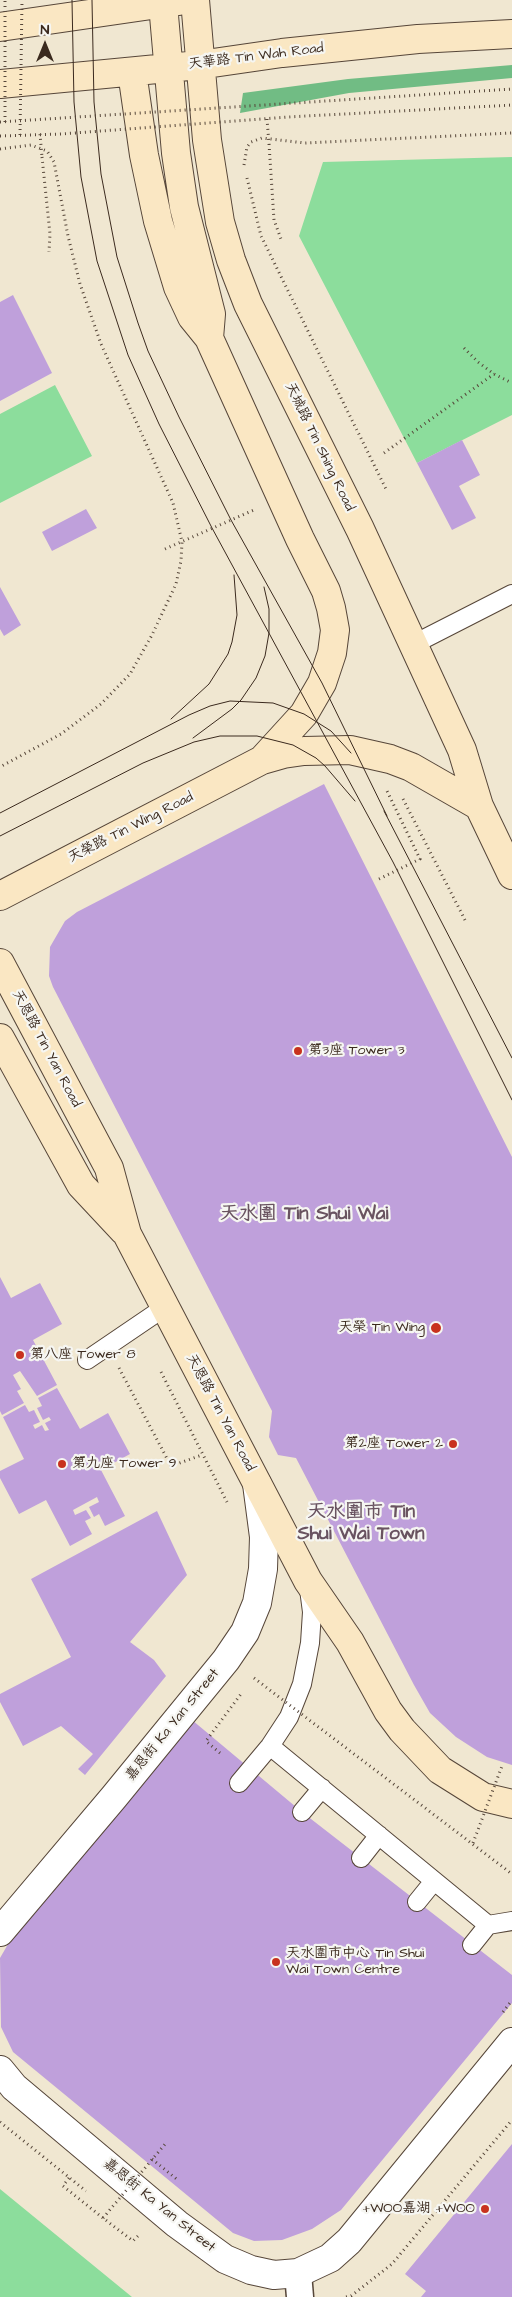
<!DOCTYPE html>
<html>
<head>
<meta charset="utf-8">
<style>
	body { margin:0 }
	#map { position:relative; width:512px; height:2297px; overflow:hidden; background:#f0e7d1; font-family:"Architects Daughter",sans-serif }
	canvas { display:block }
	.north { position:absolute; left:20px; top:20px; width:50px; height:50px; -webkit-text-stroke:4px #f6f6f2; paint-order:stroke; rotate:0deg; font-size:14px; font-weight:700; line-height:20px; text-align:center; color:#3b2a1e }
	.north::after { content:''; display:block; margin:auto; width:18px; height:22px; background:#3b2a1e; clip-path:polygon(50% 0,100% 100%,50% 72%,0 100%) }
</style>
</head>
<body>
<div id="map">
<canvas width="512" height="2297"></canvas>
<div class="north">N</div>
</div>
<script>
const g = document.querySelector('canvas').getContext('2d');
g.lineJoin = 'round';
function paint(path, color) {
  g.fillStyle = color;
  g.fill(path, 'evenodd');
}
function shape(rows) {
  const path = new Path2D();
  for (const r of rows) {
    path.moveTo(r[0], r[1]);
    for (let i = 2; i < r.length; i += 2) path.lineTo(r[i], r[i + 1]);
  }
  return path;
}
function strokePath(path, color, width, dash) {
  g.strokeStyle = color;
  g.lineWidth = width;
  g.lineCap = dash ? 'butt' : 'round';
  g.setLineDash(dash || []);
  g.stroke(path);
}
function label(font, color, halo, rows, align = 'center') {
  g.font = font + ' "Architects Daughter","LXGW WenKai TC",sans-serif';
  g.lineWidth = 4.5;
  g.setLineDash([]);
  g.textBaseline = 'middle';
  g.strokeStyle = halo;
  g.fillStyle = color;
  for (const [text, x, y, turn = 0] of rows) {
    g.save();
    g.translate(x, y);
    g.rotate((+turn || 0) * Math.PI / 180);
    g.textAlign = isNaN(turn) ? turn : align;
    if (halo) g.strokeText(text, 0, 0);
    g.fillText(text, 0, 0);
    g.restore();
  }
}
const green = shape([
	[512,157,512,415,417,463,299,236,323,162],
	[55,385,92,456,0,503,0,414],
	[0,2189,132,2297,0,2297]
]);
const forest = shape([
	[512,65,512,78,349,93,240,113,243,93,348,79]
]);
const building = shape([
	[13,295,52,373,0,401,0,302],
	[462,440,480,475,459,486,476,518,452,530,417,463],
	[86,509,97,528,52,551,42,532],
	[0,587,21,625,4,636,0,629],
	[324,784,512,1157,512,1765,487,1757,456,1737,430,1713,414,1685,296,1458,278,1455,269,1437,272,1411,53,987,49,976,50,947,65,921,77,912],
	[0,1277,11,1298,40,1283,62,1324,33,1340,57,1385,37,1396,20,1371,13,1375,21,1389,17,1391,24,1403,2,1415,0,1411],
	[57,1388,80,1429,108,1413,130,1454,101,1470,125,1516,105,1526,99,1514,94,1517,89,1507,99,1502,97,1497,73,1510,75,1515,86,1510,91,1518,85,1521,92,1534,70,1546,46,1500,19,1514,0,1478,0,1471,24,1459,3,1417,25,1405,29,1412,34,1410,40,1422,33,1425,35,1429,42,1425,45,1431,49,1430,45,1423,51,1420,49,1417,43,1420,37,1408,42,1406,38,1398],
	[157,1511,187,1575,130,1642,154,1660,166,1676,85,1775,78,1769,93,1754,61,1726,23,1746,0,1702,0,1694,71,1657,31,1579],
	[192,1720,302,1812,512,1975,512,2003,341,2210,312,2229,282,2240,254,2241,233,2233,13,2052,1,2027,0,1958,11,1939],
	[512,2144,512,2297,421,2297,426,2291,405,2274]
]);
const path = shape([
	[269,144,274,220,281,239],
	[0,149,31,145,47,151,54,162,68,236,80,284,101,344,173,503,182,542,181,561,176,584,152,635,130,674,101,704,61,734,0,767],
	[42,157,50,234,49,252],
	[244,165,247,147,251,142,262,138,305,143,512,133],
	[247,178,261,236,387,491],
	[464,348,478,362,494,374,512,383],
	[384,453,494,374],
	[165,549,254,510],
	[403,799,465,920],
	[119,1368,171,1466,202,1455],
	[161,1372,227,1502],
	[220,1753,206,1741,241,1694],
	[503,2012,512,2000],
	[0,2122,86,2191],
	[152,2159,179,2181],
	[69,2178,63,2186,103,2218,133,2241,140,2234],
	[346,2297,351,2296,392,2264,512,2120]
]);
const service = shape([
	[414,644,512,594],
	[87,1360,165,1307],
	[270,1746,488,1925],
	[239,1783,270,1746,289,1717,302,1684,310,1643,312,1612,309,1589],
	[302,1812,322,1788],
	[361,1858,379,1835],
	[417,1902,434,1881],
	[472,1945,488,1925,512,1921]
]);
const pedestrian = shape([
	[298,2273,300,2297]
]);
const minor = shape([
	[0,1932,114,1797,226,1660,245,1632,257,1603,263,1569,264,1537,257,1484],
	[0,2070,14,2087,177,2224,225,2259,251,2270,274,2275,298,2273,330,2258,349,2241,512,2042]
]);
const secondary = shape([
	[195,0,207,140,220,222,231,260,248,304,360,529,462,750,479,806,512,875],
	[163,4,176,153,184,207,211,314,209,338],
	[0,27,179,1],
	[132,72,144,155,158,221,178,287,192,317,209,338,300,539,326,591,331,608,335,630,332,653,322,683,304,714,262,760],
	[0,84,199,65,282,53,418,39,512,34],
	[0,896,262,760,283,754,304,751,350,750,390,759,411,767,479,806],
	[0,963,109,1168,127,1234,308,1581,350,1642,388,1711,402,1730,440,1770,483,1797,512,1804],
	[0,1038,81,1185,124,1231]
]);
const tram = shape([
	[72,0,74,102,81,177,97,261,128,355,159,424,212,528,393,862,512,1100],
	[92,0,94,102,101,174,117,257,138,323,148,351,179,417,231,520,322,683,387,816],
	[171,719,209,684,228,654,232,642,237,615,234,575],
	[193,738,232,709,241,700,256,678,265,656,269,633,269,609,264,587],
	[384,811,512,1058],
	[0,813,189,715,210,706,230,701,273,703,304,714,331,731,351,753],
	[0,836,143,763,194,742,220,736,257,736,293,745,316,758,325,766,355,801]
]);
const pathBridge = shape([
	[267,119,269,144],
	[0,122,512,89],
	[5,122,5,0],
	[40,134,42,157],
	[20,135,22,0],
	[0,136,61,134,288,117,512,105],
	[379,879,420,859,387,791],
	[254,1678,512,1874],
	[473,1843,502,1766],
	[103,2218,166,2143]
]);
const markers = [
	[298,1051,5,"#c8321e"],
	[436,1328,6,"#c8321e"],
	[20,1355,5,"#c8321e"],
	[453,1444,5,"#c8321e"],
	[62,1464,5,"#c8321e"],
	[276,1962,5,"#c8321e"],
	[485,2209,5,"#c8321e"]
];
const streetNames = [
	["天華路 Tin Wah Road",256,57,-7],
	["天城路 Tin Shing Road",319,447,64],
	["天榮路 Tin Wing Road",131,828,-27],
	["天恩路 Tin Yan Road",46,1049,62],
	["天恩路 Tin Yan Road",220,1413,62],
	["嘉恩街 Ka Yan Street",173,1725,-51],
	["嘉恩街 Ka Yan Street",159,2206,39]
];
const poiNames = [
	["第3座 Tower 3",308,1051],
	["天榮 Tin Wing",425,1328,"right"],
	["第八座 Tower 8",30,1355],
	["第2座 Tower 2",443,1444,"right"],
	["第九座 Tower 9",72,1464],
	["天水圍市中心 Tin Shui",286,1954],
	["Wai Town Centre",286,1970],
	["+WOO嘉湖 +WOO",475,2209,"right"]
];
const districtNames = [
	["天水圍 Tin Shui Wai",304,1215],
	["天水圍市 Tin",361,1513],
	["Shui Wai Town",361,1535]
];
paint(green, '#8cdd9c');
paint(forest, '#71bc84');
paint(building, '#bfa0db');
strokePath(service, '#564639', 20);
strokePath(pedestrian, '#564639', 29);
strokePath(minor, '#564639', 30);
strokePath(secondary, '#564639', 30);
strokePath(path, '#564639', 3, [1, 4]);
strokePath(service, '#fff', 18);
strokePath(pedestrian, '#fff', 26);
strokePath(minor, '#fff', 28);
strokePath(secondary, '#fae7c3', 28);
strokePath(tram, '#3b2a1e', 1);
strokePath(pathBridge, '#564639', 3, [1, 4]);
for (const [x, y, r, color] of markers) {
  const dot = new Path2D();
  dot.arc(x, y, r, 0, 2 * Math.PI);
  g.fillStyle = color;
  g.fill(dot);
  strokePath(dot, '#f6f6f2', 2);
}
label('14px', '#3b2a1e', '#f6f6f2', streetNames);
label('14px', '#3b2a1e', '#f6f6f2', poiNames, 'left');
label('bold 19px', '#695360', '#f6f6f2', districtNames);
</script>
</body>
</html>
